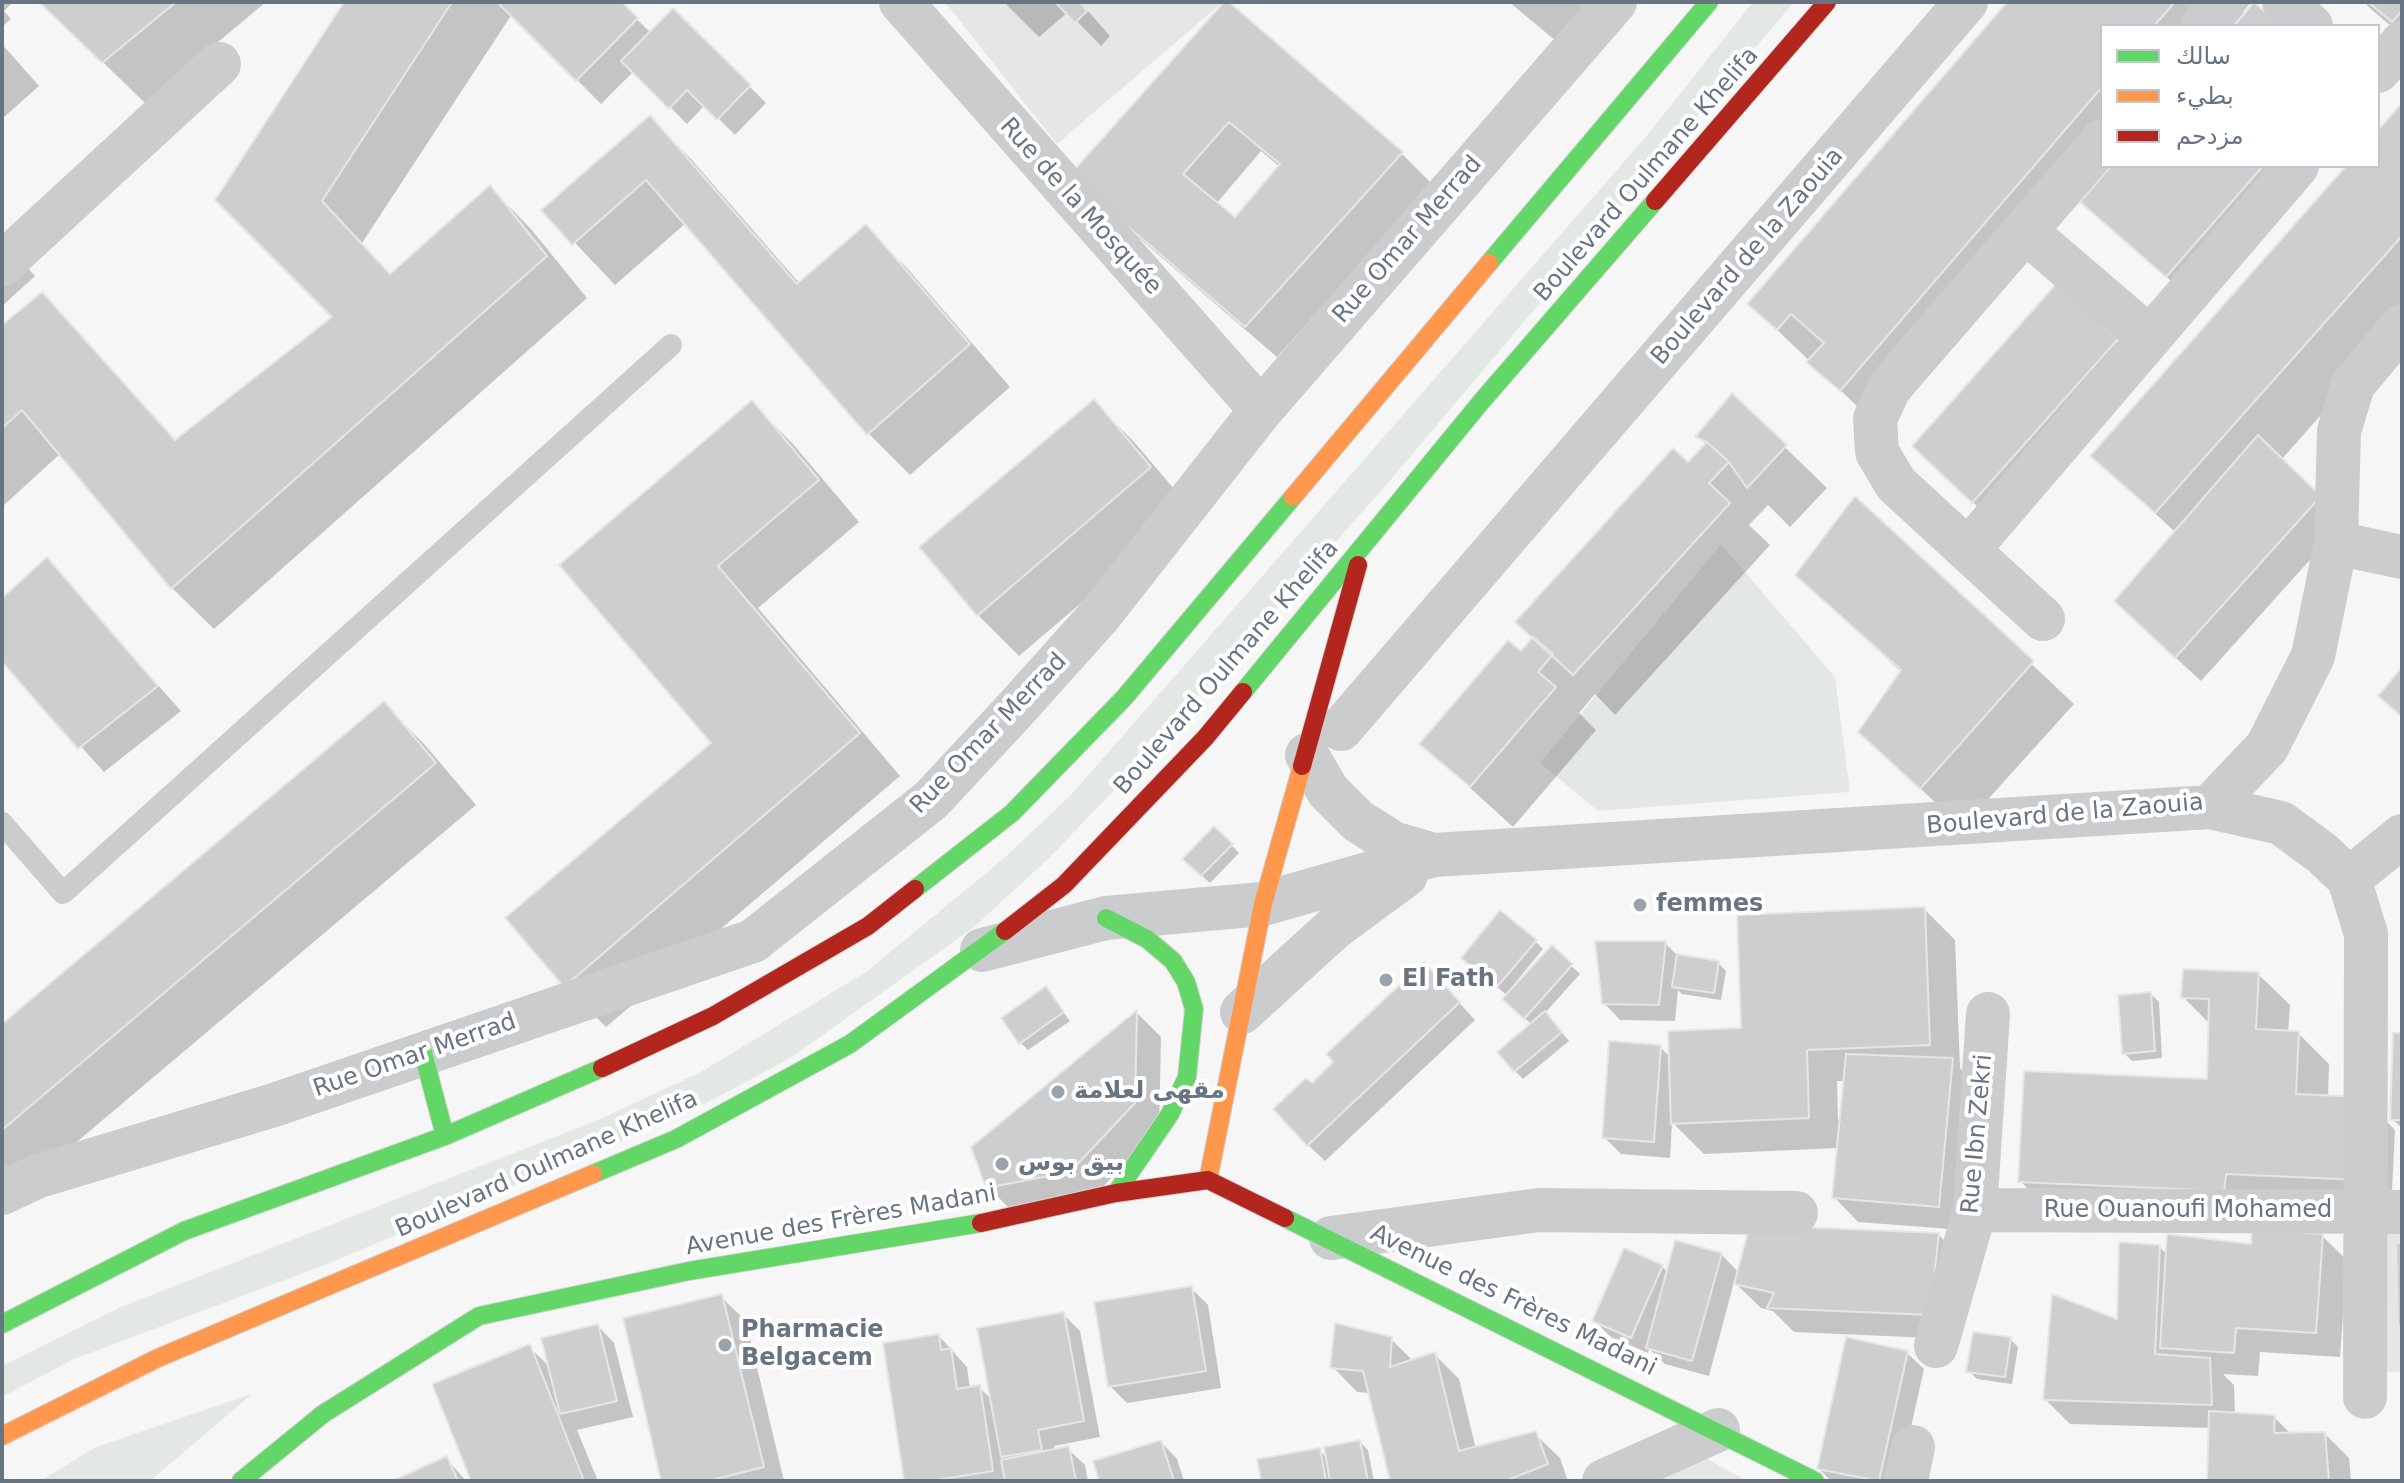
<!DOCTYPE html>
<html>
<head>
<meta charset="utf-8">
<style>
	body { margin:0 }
	#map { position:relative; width:2404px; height:1483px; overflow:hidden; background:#f6f6f6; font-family:"DejaVu Sans","Noto Naskh Arabic",sans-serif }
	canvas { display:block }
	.frame { position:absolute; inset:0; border:4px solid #697483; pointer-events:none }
	.legend { position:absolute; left:2100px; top:24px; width:280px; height:144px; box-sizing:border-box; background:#fff; border:2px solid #c3c7cd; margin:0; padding:10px 14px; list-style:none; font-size:24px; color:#697483 }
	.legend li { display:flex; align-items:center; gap:16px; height:40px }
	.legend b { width:40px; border:2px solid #c3c7cd }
</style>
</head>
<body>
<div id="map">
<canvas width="2404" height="1483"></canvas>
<div class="frame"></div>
<ul class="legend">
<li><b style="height:10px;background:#63d668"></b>سالك</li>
<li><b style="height:10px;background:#ff974d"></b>بطيء</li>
<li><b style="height:10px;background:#b3261e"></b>مزدحم</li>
</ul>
</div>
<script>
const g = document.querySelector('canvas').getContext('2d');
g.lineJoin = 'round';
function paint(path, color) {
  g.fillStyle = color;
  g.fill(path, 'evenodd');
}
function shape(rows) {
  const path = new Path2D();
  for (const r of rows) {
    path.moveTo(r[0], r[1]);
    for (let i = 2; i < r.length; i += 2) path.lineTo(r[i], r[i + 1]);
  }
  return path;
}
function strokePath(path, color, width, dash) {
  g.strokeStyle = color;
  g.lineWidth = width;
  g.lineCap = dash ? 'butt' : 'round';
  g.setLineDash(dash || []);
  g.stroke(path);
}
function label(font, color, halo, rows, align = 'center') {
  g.font = font + ' "DejaVu Sans","Noto Naskh Arabic",sans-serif';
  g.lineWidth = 8;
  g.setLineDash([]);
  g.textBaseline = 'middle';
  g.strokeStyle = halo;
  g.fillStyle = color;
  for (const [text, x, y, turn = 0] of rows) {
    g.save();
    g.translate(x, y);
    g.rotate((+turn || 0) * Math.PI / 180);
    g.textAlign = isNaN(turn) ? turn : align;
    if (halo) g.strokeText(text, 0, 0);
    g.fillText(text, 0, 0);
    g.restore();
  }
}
const built = shape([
	[945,2,1223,2,1057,144],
	[2380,1230,2402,1230,2402,1372,2372,1371],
	[1693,1451,1747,1481,1624,1481]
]);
const green = shape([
	[1753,2,1794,2,1387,484,1118,786,1049,858,974,927,789,1059,689,1112,322,1266,74,1359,2,1397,2,1366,121,1307,598,1120,701,1072,866,972,1002,860,1071,795,1644,139],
	[1721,544,1835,677,1850,792,1598,811,1540,763],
	[252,1394,150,1481,40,1481,96,1447]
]);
const shadow = shape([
	[2,2,13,2,4,11,11,19,2,27],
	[41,2,266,2,145,103],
	[346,2,619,2,651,33,673,10,766,103,735,135,705,105,687,124,634,71,601,104,512,14,362,243,391,276,490,187,531,229,587,298,214,629,172,588,61,453,2,507,2,327,42,295,177,441,335,318,217,200],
	[1004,2,1080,2,1110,36,1101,46,1068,12,1039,37],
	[1509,2,1588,2,1556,41],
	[2009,2,2251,2,2231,26,2102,26,2102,166,2308,166,2192,300,2081,200,1882,430,1750,304],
	[2364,2,2402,2,2402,35,2373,11],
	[1226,3,1401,153,1432,184,1277,357,1103,207],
	[1261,151,1280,167,1235,220,1216,204],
	[2,44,39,86,2,119],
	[2402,106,2402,324,2281,460,2344,522,2201,681,2141,626,2176,533,2093,455,2349,166,2378,166,2378,133],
	[650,118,691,159,800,284,865,227,907,268,1010,387,910,475,869,434,686,223,615,285,544,210],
	[2,239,35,276,2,306],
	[2057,286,2141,365,1998,526,1939,470],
	[1732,396,1827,488,1790,527,1768,505,1749,525,1770,545,1615,715,1595,694,1579,713,1596,730,1513,827,1422,744,1521,653,1707,445,1698,437],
	[1094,402,1135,443,1191,509,1019,656,978,615],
	[752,403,793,444,859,522,758,608,900,776,606,1027,565,986,714,743,562,565],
	[1856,499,2074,704,1962,828,1861,732,1902,673,1797,575],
	[47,560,181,711,104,772,2,659,2,600],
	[384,704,425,745,476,805,2,1205,2,1027],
	[1214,828,1239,853,1210,883,1192,867],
	[1924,909,1955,940,1960,1068,1977,1085,1963,1230,1858,1222,1834,1197,1838,1148,1704,1154,1672,1122,1670,1158,1621,1154,1604,1137,1660,1047,1670,1057,1743,1030],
	[1837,1081,1845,1081,1841,1120,1838,1120],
	[1535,941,1543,949,1511,988,1513,990,1552,948,1580,974,1545,1013,1569,1041,1523,1079,1515,1071,1532,1025,1505,999,1508,996,1471,966],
	[1665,943,1678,956,1718,963,1726,971,1721,1000,1682,994,1678,990,1675,1021,1620,1020,1604,1003],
	[2258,974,2290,1005,2288,1033,2298,1033,2329,1064,2328,1097,2364,1099,2395,1130,2391,1210,2052,1212,2020,1181,2208,1081,2211,1025,2184,998],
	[1440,982,1475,1020,1325,1161,1308,1145,1312,1085],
	[1046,989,1070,1021,1028,1050,1020,1042],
	[2151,994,2159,1002,2162,1058,2132,1061,2124,1053],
	[1137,1013,1161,1037,1159,1128,1095,1195,1012,1211,988,1187],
	[2402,1035,2402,1128,2392,1119],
	[1939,1235,1963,1259,1954,1339,1794,1332,1773,1311,1761,1308,1734,1282,1709,1376,1665,1364,1649,1349,1648,1353,1611,1337,1594,1321,1662,1266,1668,1273,1721,1254,1739,1273],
	[2322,1236,2347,1260,2340,1357,2260,1352,2258,1376,2223,1374,2234,1385,2235,1415,2274,1417,2291,1434,2325,1434,2349,1458,2351,1481,2209,1481,2211,1428,2070,1424,2045,1399,2119,1322,2159,1247,2168,1255],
	[1191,1288,1208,1305,1221,1388,1127,1403,1110,1386],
	[721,1297,746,1321,784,1481,663,1481],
	[1063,1314,1080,1331,1100,1437,1054,1446,1055,1451,1068,1449,1085,1465,1088,1481,906,1481,939,1336,967,1367,970,1389,979,1387,992,1400],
	[598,1326,614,1343,633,1417,577,1430,598,1481,473,1481,529,1347,551,1368],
	[1391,1339,1414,1362,1435,1355,1459,1379,1476,1449,1535,1434,1560,1458,1568,1481,1391,1481,1370,1393,1357,1392,1333,1367],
	[2010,1339,2018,1347,2012,1384,1977,1379,1969,1371],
	[1907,1353,1924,1369,1899,1481,1831,1481,1819,1469],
	[1161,1442,1177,1459,1184,1481,1101,1481],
	[1360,1442,1368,1450,1374,1481,1263,1481,1320,1451,1328,1459],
	[447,1459,466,1481,397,1481]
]);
const building = shape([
	[39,2,176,2,102,63,39,2],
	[344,2,452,2,322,201,390,274,490,185,547,256,171,589,22,410,2,428,2,325,42,292,175,440,332,317,215,200,344,2],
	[497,2,622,2,638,18,576,81,497,2],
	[1055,2,1080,2,1087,11,1075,23,1055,2],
	[1224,2,1229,2,1403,152,1245,327,1069,176,1224,2],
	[1229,122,1280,164,1235,217,1183,174,1229,122],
	[2007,2,2175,2,2154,26,2102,26,2102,87,1840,391,1806,362,1824,343,1791,314,1777,330,1747,304,2007,2],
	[2254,2,2281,26,2234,26,2254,2],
	[2368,2,2402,2,2402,11,2392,22,2368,2],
	[673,8,751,85,717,120,687,90,669,109,621,61,673,8],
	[2402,103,2402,236,2155,513,2090,456,2346,166,2378,166,2378,130,2402,103],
	[650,115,797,284,866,224,970,344,867,435,646,180,572,245,541,210,650,115],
	[2111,166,2263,166,2166,277,2080,202,2111,166],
	[2057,283,2118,339,1972,503,1912,446,2057,283],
	[1732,393,1787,445,1747,488,1729,462,1707,442,1695,437,1732,393],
	[1094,399,1151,467,977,616,919,547,1094,399],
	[752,400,819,480,718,566,860,733,564,987,505,918,711,743,559,565,752,400],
	[2258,435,2321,496,2175,658,2114,601,2258,435],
	[1707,442,1729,462,1709,483,1730,503,1573,675,1515,622,1673,448,1688,462,1707,442],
	[1855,496,2034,661,1920,789,1858,732,1901,670,1795,575,1855,496],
	[47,557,158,686,78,749,2,662,2,598,47,557],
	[1533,637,1553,654,1538,672,1556,687,1470,787,1419,744,1508,640,1521,651,1533,637],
	[2402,667,2402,717,2378,696,2402,667],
	[384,701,436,763,2,1130,2,1024,384,701],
	[1214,826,1233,844,1201,876,1182,859,1214,826],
	[1925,907,1930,1045,1807,1050,1809,1118,1671,1124,1668,1031,1741,1028,1737,915,1925,907],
	[1500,910,1537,940,1496,988,1461,958,1500,910],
	[1595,941,1666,941,1659,1005,1602,1004,1595,941],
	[1552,945,1573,964,1524,1019,1502,999,1552,945],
	[1677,954,1719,961,1714,993,1672,987,1677,954],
	[1424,962,1460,1002,1307,1146,1273,1109,1306,1078,1312,1083,1333,1062,1326,1054,1424,962],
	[2183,969,2259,972,2256,1029,2299,1031,2296,1094,2365,1097,2361,1180,2226,1174,2224,1191,2018,1182,2024,1071,2207,1079,2209,999,2181,998,2183,969],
	[1046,986,1064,1012,1019,1044,1001,1018,1046,986],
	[2151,992,2155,1051,2122,1054,2118,995,2151,992],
	[1137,1010,1135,1103,1070,1172,986,1188,971,1147,1137,1010],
	[1545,1011,1562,1032,1514,1072,1497,1052,1545,1011],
	[2393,1033,2402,1033,2402,1120,2390,1120,2393,1033],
	[1609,1041,1661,1045,1654,1142,1602,1138,1609,1041],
	[1846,1054,1953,1058,1939,1207,1832,1198,1846,1054],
	[1750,1225,1939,1233,1930,1315,1767,1308,1774,1293,1734,1284,1750,1225],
	[2252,1230,2323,1234,2316,1333,2236,1328,2234,1353,2160,1348,2167,1234,2251,1244,2252,1230],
	[1675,1240,1722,1253,1692,1361,1646,1348,1675,1240],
	[2119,1242,2160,1245,2155,1354,2210,1358,2212,1405,2043,1400,2052,1294,2117,1319,2119,1242],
	[2396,1243,2402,1243,2402,1326,2398,1326,2396,1243],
	[1624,1248,1663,1265,1631,1338,1592,1321,1624,1248],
	[1192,1286,1206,1371,1108,1387,1094,1302,1192,1286],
	[722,1294,764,1467,708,1481,661,1481,623,1318,722,1294],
	[1064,1312,1084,1421,1038,1430,1042,1450,1001,1457,977,1328,1064,1312],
	[1335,1323,1392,1337,1390,1367,1435,1352,1459,1451,1536,1431,1548,1464,1505,1481,1390,1481,1363,1371,1330,1368,1335,1323],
	[598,1324,617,1401,560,1414,541,1338,598,1324],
	[1973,1332,2011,1337,2005,1377,1966,1372,1973,1332],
	[939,1334,941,1350,951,1348,957,1389,980,1385,993,1471,930,1481,904,1481,883,1343,939,1334],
	[1846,1337,1908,1351,1879,1481,1817,1469,1846,1337],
	[530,1344,584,1481,471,1481,432,1384,530,1344],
	[2209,1411,2275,1415,2274,1433,2325,1432,2329,1481,2207,1481,2209,1411],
	[1161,1440,1174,1481,1099,1481,1093,1461,1161,1440],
	[1360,1440,1368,1481,1330,1481,1324,1447,1360,1440],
	[1069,1446,1076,1481,1005,1481,1001,1460,1069,1446],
	[1320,1448,1326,1481,1261,1481,1257,1459,1320,1448],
	[447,1456,458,1481,392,1481,447,1456]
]);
const lane = shape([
	[2,823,63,893,671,345]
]);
const street = shape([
	[901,2,1261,410],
	[2284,2,2311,26],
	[2203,26,2224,2],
	[2378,71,2402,43],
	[2025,231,2150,338],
	[2,264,219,64],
	[2336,543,2402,557],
	[1968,550,2297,166],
	[2043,619,1896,484,1877,452,1875,419,1889,389,1912,360,2102,142],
	[1341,729,1966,2],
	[1307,755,1328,791,1358,821,1393,843,1434,855],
	[2210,807,2281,823,2323,854,2349,879,2366,934,2365,1397],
	[2349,879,2402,836],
	[982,950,1106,918,1263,904,1434,855,2210,807,2267,747,2313,656,2336,543,2339,431,2353,385,2402,326],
	[1242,1012,1334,928,1406,875],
	[2,1193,36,1177,274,1105,753,941,931,800,1013,712,1100,615,1261,410,1615,2],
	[1975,1210,2402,1212],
	[1331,1238,1539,1210,1796,1213],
	[1936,1346,1975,1210,1988,1014],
	[1604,1481,1718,1430],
	[1906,1481,1913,1447]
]);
const fast = shape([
	[1489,263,1709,2],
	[1243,692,1481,402,1655,201],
	[915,889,1012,813,1124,698,1293,497],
	[1106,918,1147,939,1173,961,1186,982,1194,1009,1187,1077,1170,1114,1116,1193],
	[423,1053,445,1136],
	[593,1174,676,1139,850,1044,1005,931],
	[1285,1218,1815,1481],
	[2,1324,184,1231,445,1136,602,1068],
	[241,1481,323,1414,479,1316,689,1271,981,1223]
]);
const slow = shape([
	[1293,497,1489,263],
	[1208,1180,1263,904,1302,766],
	[2,1436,158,1358,593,1174]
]);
const jam = shape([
	[1655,201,1827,2],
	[1302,766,1358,565],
	[1005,931,1064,885,1205,738,1243,692],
	[602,1068,713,1016,868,926,915,889],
	[981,1223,1116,1193,1208,1180,1285,1218]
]);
const markers = [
	[1640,905,8,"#9aa2ab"],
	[1386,980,8,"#9aa2ab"],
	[1058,1092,8,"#9aa2ab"],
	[1002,1164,8,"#9aa2ab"],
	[725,1345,8,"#9aa2ab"]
];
const streetNames = [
	["Boulevard Oulmane Khelifa",1647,175,-49],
	["Rue de la Mosquée",1080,207,48],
	["Rue Omar Merrad",1408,240,-49],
	["Boulevard de la Zaouia",1748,257,-49],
	["Boulevard Oulmane Khelifa",1227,668,-49],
	["Rue Omar Merrad",989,734,-46],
	["Boulevard de la Zaouia",2065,815,-5],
	["Rue Omar Merrad",415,1056,-19],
	["Rue Ibn Zekri",1978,1134,-85],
	["Boulevard Oulmane Khelifa",547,1165,-24],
	["Rue Ouanoufi Mohamed",2188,1211],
	["Avenue des Frères Madani",841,1221,-10],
	["Avenue des Frères Madani",1513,1301,26]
];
const poiNames = [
	["femmes",1656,905],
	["El Fath",1402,980],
	["مقهى لعلامة",1074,1092],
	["بيق بوس",1018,1164],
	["Pharmacie",741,1331],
	["Belgacem",741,1359]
];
paint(built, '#e5e6e7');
paint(green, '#e4e8e4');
paint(shadow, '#0003');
paint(building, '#cdcecf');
strokePath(building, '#e6e6e6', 2);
strokePath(fast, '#d3d4d4', 20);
strokePath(slow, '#d3d4d4', 20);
strokePath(jam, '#d3d4d4', 20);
strokePath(lane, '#cbcccd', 22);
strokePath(street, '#cbcccd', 44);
strokePath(fast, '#63d668', 18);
strokePath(slow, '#ff974d', 18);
strokePath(jam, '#b3261e', 18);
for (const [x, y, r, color] of markers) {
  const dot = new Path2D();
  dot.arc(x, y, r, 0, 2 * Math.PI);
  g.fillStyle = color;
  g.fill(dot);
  strokePath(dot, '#fff', 3);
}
label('24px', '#697483', '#fff', streetNames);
label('bold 24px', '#697483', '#fff', poiNames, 'left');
</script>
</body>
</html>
